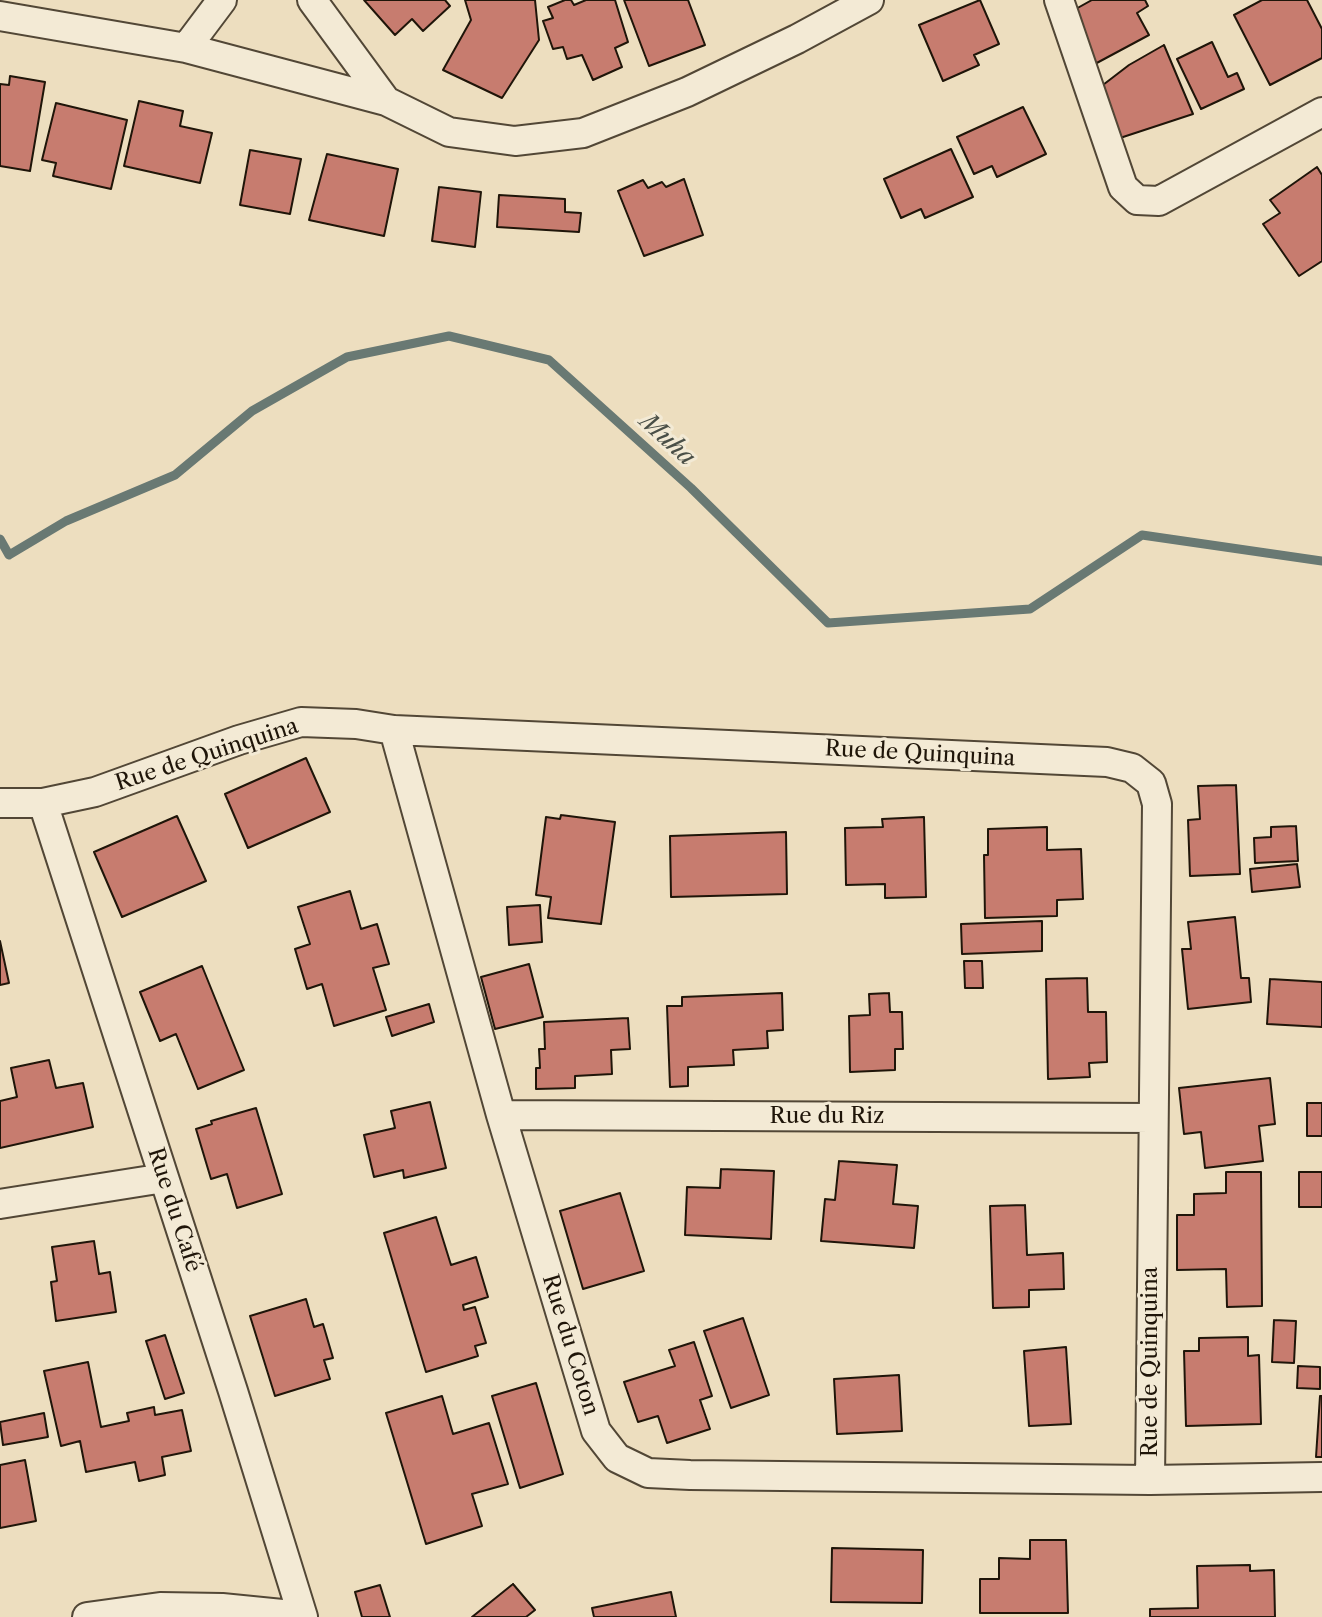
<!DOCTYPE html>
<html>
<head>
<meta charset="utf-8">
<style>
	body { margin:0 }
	canvas { display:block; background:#eddebf }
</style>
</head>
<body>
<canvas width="1322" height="1617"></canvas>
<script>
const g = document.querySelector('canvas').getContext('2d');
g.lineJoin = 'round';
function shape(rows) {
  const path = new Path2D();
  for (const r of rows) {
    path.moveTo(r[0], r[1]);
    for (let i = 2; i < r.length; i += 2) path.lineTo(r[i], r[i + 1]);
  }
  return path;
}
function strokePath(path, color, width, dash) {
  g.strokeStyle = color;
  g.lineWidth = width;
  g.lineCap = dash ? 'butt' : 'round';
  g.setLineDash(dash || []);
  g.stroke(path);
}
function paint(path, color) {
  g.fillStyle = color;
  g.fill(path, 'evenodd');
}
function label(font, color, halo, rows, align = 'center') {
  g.font = font + ' "Libre Caslon Text",serif';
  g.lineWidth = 6;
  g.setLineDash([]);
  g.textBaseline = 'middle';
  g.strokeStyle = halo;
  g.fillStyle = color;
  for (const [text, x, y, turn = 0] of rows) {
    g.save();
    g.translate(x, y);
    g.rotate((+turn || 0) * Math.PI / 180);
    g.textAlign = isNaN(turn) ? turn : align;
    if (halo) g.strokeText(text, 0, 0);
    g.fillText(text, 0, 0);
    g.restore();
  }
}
const stream = shape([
	[0,539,9,555,66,521,175,475,252,411,347,357,449,336,549,360,691,488,828,623,1030,609,1142,535,1322,561]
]);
const building = shape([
	[364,0,445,0,450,6,423,31,412,19,395,35,364,0],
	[465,0,535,0,539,40,502,98,443,70,471,20,465,0],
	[565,0,571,0,574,5,586,0,615,0,628,42,615,48,622,67,593,80,582,55,567,59,563,47,553,49,543,21,553,18,548,7,565,0],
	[624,0,688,0,705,45,649,66,624,0],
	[980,0,999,44,974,55,979,65,943,81,919,25,980,0],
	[1092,0,1145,0,1148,6,1137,13,1149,35,1093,65,1065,15,1092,0],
	[1262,0,1307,0,1322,29,1322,58,1270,85,1234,15,1262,0],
	[1212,42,1228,77,1237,73,1244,89,1201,109,1177,59,1212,42],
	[1164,45,1193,114,1120,138,1099,88,1129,65,1164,45],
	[10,76,45,82,30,171,0,166,0,84,9,85,10,76],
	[139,101,183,111,180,126,212,133,200,183,124,166,139,101],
	[56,103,127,120,111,189,53,176,56,163,42,160,56,103],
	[1023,107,1046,154,997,177,992,166,974,174,957,137,1023,107],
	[951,149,973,197,925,218,921,209,901,218,884,179,951,149],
	[250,150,301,159,290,214,240,205,250,150],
	[327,154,398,169,384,236,309,220,327,154],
	[1317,167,1322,175,1322,261,1299,276,1263,224,1280,213,1270,200,1317,167],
	[684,179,703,235,644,256,618,191,643,180,648,188,662,182,666,187,684,179],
	[439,187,481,192,475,247,432,241,439,187],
	[499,195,565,199,565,212,581,213,579,232,497,227,499,195],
	[306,758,330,812,248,848,225,794,306,758],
	[1236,785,1240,874,1190,876,1188,820,1200,819,1198,786,1236,785],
	[561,815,615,822,601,924,548,918,551,897,536,895,546,817,560,819,561,815],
	[177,816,206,881,122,917,94,852,177,816],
	[924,817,926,897,885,898,885,884,846,885,845,828,883,827,882,819,924,817],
	[1296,826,1298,861,1255,863,1254,838,1271,837,1271,827,1296,826],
	[1047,827,1047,850,1081,849,1083,899,1057,900,1057,916,985,918,984,855,988,855,988,829,1047,827],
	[786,832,787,894,671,897,670,836,786,832],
	[1297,864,1300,887,1252,892,1250,869,1297,864],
	[350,891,361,929,377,924,389,964,373,968,386,1010,334,1026,322,984,307,989,295,949,310,944,298,907,350,891],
	[540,905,542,942,509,945,507,907,540,905],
	[1235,917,1241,978,1249,978,1251,1002,1188,1009,1182,949,1191,949,1188,922,1235,917],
	[1042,921,1042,951,962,954,961,924,1042,921],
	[0,941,9,983,0,985,0,941],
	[964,961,982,961,983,988,965,988,964,961],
	[529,964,543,1017,495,1029,481,977,529,964],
	[202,966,244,1070,198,1089,176,1034,160,1041,140,992,202,966],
	[1087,978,1088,1012,1106,1012,1107,1062,1089,1063,1090,1077,1048,1079,1046,979,1087,978],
	[1270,979,1322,982,1322,1027,1267,1024,1270,979],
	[782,993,783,1030,767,1031,768,1048,733,1050,734,1065,688,1067,688,1086,670,1087,667,1006,682,1006,682,997,782,993],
	[889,993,890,1012,902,1012,903,1049,895,1049,895,1070,850,1072,849,1016,870,1015,869,994,889,993],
	[429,1004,434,1022,392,1036,386,1017,429,1004],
	[628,1018,630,1049,611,1050,612,1074,575,1076,575,1088,536,1089,536,1068,540,1068,539,1049,545,1049,544,1022,628,1018],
	[49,1060,56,1088,83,1083,93,1127,0,1148,0,1101,17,1097,11,1068,49,1060],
	[1270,1078,1275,1124,1259,1126,1263,1161,1205,1168,1201,1132,1184,1134,1179,1088,1270,1078],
	[430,1102,446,1168,404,1178,403,1170,374,1177,364,1135,395,1128,391,1111,430,1102],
	[1307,1103,1322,1103,1322,1136,1307,1136,1307,1103],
	[256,1108,282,1194,237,1208,227,1174,211,1179,196,1129,212,1124,211,1121,256,1108],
	[839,1161,897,1165,893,1204,918,1206,914,1248,821,1241,825,1199,835,1200,839,1161],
	[721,1169,774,1171,771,1239,685,1235,687,1187,720,1188,721,1169],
	[1226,1172,1261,1172,1262,1306,1227,1307,1226,1269,1177,1270,1177,1215,1194,1215,1194,1194,1226,1193,1226,1172],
	[1299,1172,1322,1172,1322,1207,1299,1207,1299,1172],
	[620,1193,644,1271,583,1289,560,1211,620,1193],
	[1025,1205,1027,1255,1063,1253,1064,1289,1029,1290,1029,1307,993,1308,990,1206,1025,1205],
	[436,1217,451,1265,476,1257,488,1297,463,1305,464,1310,475,1307,486,1343,475,1346,478,1356,426,1372,384,1233,436,1217],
	[94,1241,99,1274,110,1272,116,1312,56,1321,51,1282,57,1281,52,1247,94,1241],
	[306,1299,314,1327,323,1324,333,1358,324,1360,330,1379,275,1396,250,1316,306,1299],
	[743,1318,769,1395,731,1408,704,1331,743,1318],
	[1274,1320,1296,1321,1294,1363,1272,1362,1274,1320],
	[165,1335,184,1393,165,1399,146,1341,165,1335],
	[1248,1337,1248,1356,1259,1355,1261,1424,1186,1426,1184,1351,1199,1351,1199,1338,1248,1337],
	[694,1342,712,1396,700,1400,710,1429,667,1443,658,1416,638,1422,624,1382,675,1366,669,1350,694,1342],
	[1066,1347,1071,1424,1029,1426,1024,1351,1066,1347],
	[88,1362,101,1427,129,1421,127,1413,154,1407,155,1415,182,1410,191,1451,162,1457,165,1475,139,1481,135,1462,86,1472,80,1441,61,1446,44,1371,88,1362],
	[1298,1366,1320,1367,1320,1389,1297,1388,1298,1366],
	[899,1375,902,1431,837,1434,834,1379,899,1375],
	[536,1383,563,1474,520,1488,492,1396,536,1383],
	[442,1396,453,1434,489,1423,508,1484,472,1494,482,1526,426,1544,386,1413,442,1396],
	[1320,1396,1322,1396,1322,1457,1316,1457,1320,1396],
	[44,1413,48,1437,3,1445,0,1422,44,1413],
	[25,1460,36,1521,0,1528,0,1465,25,1460],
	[1030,1540,1066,1540,1068,1613,980,1613,980,1579,999,1579,999,1558,1030,1559,1030,1540],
	[832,1548,923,1550,922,1603,831,1602,832,1548],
	[1250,1565,1250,1571,1274,1570,1275,1617,1150,1617,1150,1609,1198,1608,1197,1566,1250,1565],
	[513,1584,535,1610,526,1617,472,1617,513,1584],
	[380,1585,390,1617,362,1617,355,1592,380,1585],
	[671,1592,676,1617,594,1617,592,1608,671,1592]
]);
const minor = shape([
	[312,0,386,101,449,132,515,141,583,133,687,92,797,39,869,0],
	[1059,0,1123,187,1137,200,1159,201,1322,112],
	[0,16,186,48,386,101],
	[186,48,222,0],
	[394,730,501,1115,596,1431,617,1458,648,1473,690,1475,1150,1480,1322,1477],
	[0,803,43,803,95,792,239,740,301,722,356,724,394,730,1107,762,1132,768,1151,783,1157,804,1150,1480],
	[43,803,233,1391,303,1617],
	[501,1115,1153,1118],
	[0,1204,164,1178],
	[87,1617,160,1607,222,1608,302,1616]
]);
const streetNames = [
	["Rue de Quinquina",920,754,3],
	["Rue de Quinquina",207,755,-18],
	["Rue du Riz",827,1117],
	["Rue du Café",174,1210,72],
	["Rue du Coton",570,1345,73],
	["Rue de Quinquina",1151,1362,-90]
];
const waterNames = [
	["Muha",667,440,42]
];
strokePath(stream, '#697973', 9);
paint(building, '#c77c6f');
strokePath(building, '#1f1509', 2);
strokePath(minor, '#524736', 32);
strokePath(minor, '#f3ead5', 28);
label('22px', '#1f1509', '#f3ead5', streetNames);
label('italic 24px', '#4a4f47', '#f3ead5', waterNames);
</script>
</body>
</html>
